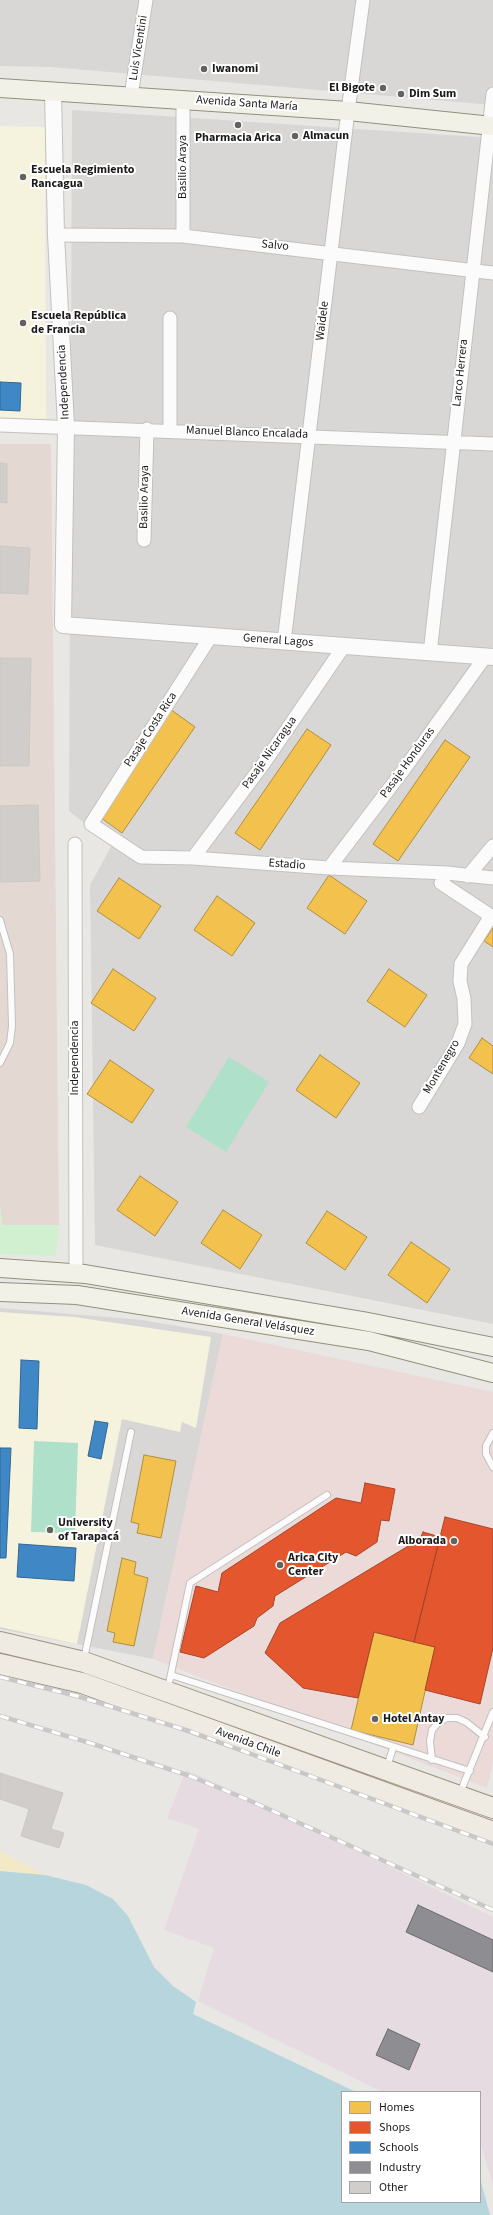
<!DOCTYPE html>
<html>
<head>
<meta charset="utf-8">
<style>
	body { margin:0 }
	#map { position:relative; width:493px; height:2215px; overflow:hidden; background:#e9e7e3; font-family:"Source Sans 3",sans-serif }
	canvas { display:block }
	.legend { position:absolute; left:341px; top:2091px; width:140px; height:112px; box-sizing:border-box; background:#fff; border:1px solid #a4a4a4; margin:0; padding:5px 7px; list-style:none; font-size:12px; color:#1b1b1b }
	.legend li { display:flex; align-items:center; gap:8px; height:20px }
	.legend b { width:20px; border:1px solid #a4a4a4 }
</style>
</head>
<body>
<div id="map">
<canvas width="493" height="2215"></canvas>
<ul class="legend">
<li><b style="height:11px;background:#f2c14e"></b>Homes</li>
<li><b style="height:11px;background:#e4572e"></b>Shops</li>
<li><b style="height:11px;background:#3f88c5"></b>Schools</li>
<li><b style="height:11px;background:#8d8d92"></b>Industry</li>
<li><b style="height:11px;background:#d0cdca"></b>Other</li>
</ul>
</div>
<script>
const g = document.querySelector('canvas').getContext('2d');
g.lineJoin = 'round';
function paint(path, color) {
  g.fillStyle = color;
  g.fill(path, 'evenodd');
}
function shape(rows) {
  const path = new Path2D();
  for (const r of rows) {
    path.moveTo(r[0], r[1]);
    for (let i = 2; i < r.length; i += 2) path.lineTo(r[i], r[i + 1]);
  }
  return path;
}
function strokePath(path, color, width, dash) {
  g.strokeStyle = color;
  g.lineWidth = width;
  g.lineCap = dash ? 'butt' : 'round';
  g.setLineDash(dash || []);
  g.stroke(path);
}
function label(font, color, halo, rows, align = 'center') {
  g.font = font + ' "Source Sans 3",sans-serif';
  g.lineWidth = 4;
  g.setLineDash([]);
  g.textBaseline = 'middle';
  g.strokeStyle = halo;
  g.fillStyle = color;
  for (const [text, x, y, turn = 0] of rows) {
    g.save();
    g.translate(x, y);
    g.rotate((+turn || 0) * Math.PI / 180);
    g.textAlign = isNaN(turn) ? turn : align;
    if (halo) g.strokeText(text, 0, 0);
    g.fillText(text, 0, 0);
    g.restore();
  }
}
const residential = shape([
	[0,0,493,0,493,105,51,67,0,66],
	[72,110,493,138,493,1324,95,1245,90,885,112,845,69,811],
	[0,1308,142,1320,223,1334,153,1659,0,1629]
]);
const commercial = shape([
	[223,1334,493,1392,493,1762,487,1788,153,1659]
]);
const industrial = shape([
	[186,1770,229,1789,493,1917,493,2186,480,2141,480,2092,382,2092,198,2001,214,1948,164,1930,199,1829,167,1818]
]);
const education = shape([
	[0,126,45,127,46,419,0,418],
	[0,1312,74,1317,211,1337,196,1428,182,1422,180,1432,122,1419,77,1644,0,1627]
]);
const military = shape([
	[0,444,51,444,59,1225,2,1225,0,1206]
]);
const sand = shape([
	[0,1851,45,1875,0,1871]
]);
const park = shape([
	[0,1206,2,1225,59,1225,56,1256,0,1254]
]);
const pitch = shape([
	[229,1057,269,1082,226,1152,186,1127],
	[34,1441,78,1443,75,1533,31,1532]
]);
const water = shape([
	[0,1871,45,1875,86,1885,113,1899,128,1916,154,1967,173,1986,196,2002,193,2014,356,2092,342,2092,342,2202,480,2202,480,2178,490,2215,0,2215]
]);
const homes = shape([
	[170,709,195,727,122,833,97,815,170,709],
	[307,729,331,745,260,850,235,833,307,729],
	[445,740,470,757,398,861,373,844,445,740],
	[329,875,367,901,345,934,307,908,329,875],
	[119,878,161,906,139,939,97,911,119,878],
	[217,896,255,923,232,956,194,930,217,896],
	[493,928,493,947,484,941,493,928],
	[113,969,156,998,134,1031,91,1003,113,969],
	[389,969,427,995,405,1027,367,1001,389,969],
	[482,1038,493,1046,493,1074,469,1058,482,1038],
	[320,1055,360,1083,336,1118,296,1090,320,1055],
	[110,1060,154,1090,132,1123,87,1094,110,1060],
	[140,1176,178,1202,155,1236,117,1210,140,1176],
	[223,1210,262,1235,240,1269,201,1243,223,1210],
	[327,1211,367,1237,345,1270,306,1243,327,1211],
	[411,1242,450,1269,427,1303,388,1275,411,1242],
	[144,1455,176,1461,161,1538,137,1533,139,1524,131,1522,144,1455],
	[122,1558,136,1562,134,1574,148,1578,134,1646,113,1642,115,1633,107,1631,122,1558],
	[374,1632,435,1647,413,1745,351,1730,374,1632]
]);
const shops = shape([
	[365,1483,395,1489,389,1521,381,1520,377,1542,356,1556,346,1552,275,1596,273,1606,257,1618,254,1626,204,1658,180,1652,196,1586,218,1592,222,1573,336,1498,361,1503,365,1483],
	[445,1517,493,1529,493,1648,480,1704,425,1690,435,1647,414,1642,445,1517],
	[423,1532,440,1537,414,1642,374,1632,358,1698,303,1688,265,1653,280,1623,420,1539,423,1532]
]);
const schools = shape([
	[0,382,21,383,20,411,0,410,0,382],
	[21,1360,39,1361,37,1429,19,1428,21,1360],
	[95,1421,108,1423,101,1459,88,1456,95,1421],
	[0,1448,11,1448,6,1558,0,1558,0,1448],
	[19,1544,76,1548,74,1581,17,1577,19,1544]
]);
const industry = shape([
	[418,1905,493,1940,493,1972,406,1932,418,1905],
	[388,2029,420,2044,409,2070,376,2055,388,2029]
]);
const building = shape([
	[0,463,7,464,7,503,0,502,0,463],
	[0,546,30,548,28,594,0,593,0,546],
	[0,658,31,658,29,766,0,766,0,658],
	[38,805,40,881,0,882,0,806,38,805],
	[0,1773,63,1793,51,1829,64,1833,59,1848,21,1836,29,1809,0,1799,0,1773]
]);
const service = shape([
	[0,920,10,954,12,1026,10,1043,0,1063],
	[493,1433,486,1446,486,1454,493,1467],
	[84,1659,131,1432],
	[171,1675,470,1771],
	[168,1688,190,1583,327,1495],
	[432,1760,430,1741,432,1730,439,1722,447,1718,457,1718,466,1722,485,1737],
	[387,1767,393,1748],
	[460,1793,493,1712]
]);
const minor = shape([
	[131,96,146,0],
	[56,235,183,236,493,273],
	[183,236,183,99],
	[0,425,493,444],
	[170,430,170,318],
	[144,540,147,429],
	[211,636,91,824,141,857,193,858,329,868,447,873,493,878],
	[284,642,348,111,363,0],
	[430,653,493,94],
	[75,844,76,1272],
	[193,858,264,763,344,646],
	[329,868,405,768,485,657],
	[468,876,493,846],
	[419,1107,458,1043,465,1024,464,999,460,981,461,964,491,916,441,883,447,873]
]);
const tertiary = shape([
	[53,91,56,235,66,426,63,625,493,657]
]);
const secondary = shape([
	[0,88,348,111,493,126],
	[0,1268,85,1274,363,1321,493,1347],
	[0,1292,77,1295,369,1341,493,1373]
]);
const primary = shape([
	[0,1642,84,1662,493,1808],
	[0,1664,82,1683,493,1832]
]);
const rail = shape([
	[0,1677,77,1696,192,1732,493,1844],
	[0,1716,90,1743,190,1776,246,1799,493,1910]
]);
const markers = [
	[204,69,4,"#636261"],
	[383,88,4,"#636261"],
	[401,94,4,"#636261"],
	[238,125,4,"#636261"],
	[295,136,4,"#636261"],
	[23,177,4,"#636261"],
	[23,323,4,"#636261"],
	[50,1530,4,"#636261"],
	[454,1541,4,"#636261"],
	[280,1565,4,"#636261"],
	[375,1719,4,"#636261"]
];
const streetNames = [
	["Luis Vicentini",139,48,-81],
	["Avenida Santa María",247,104,4],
	["Basilio Araya",183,167,-90],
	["Salvo",275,246,6],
	["Waidele",323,321,-83],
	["Larco Herrera",461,373,-84],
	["Independencia",64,382,-93],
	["Manuel Blanco Encalada",247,433,2],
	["Basilio Araya",145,497,-89],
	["General Lagos",278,641,4],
	["Pasaje Costa Rica",151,730,-57],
	["Pasaje Nicaragua",270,753,-55],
	["Pasaje Honduras",408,763,-54],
	["Estadio",287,865,4],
	["Independencia",75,1058,-90],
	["Montenegro",442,1067,-60],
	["Avenida General Velásquez",248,1322,9],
	["Avenida Chile",248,1743,20]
];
const poiNames = [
	["Iwanomi",212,69],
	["El Bigote",375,88,"right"],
	["Dim Sum",409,94],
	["Almacun",303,136],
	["Pharmacia Arica",238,138,"center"],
	["Escuela Regimiento",31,170],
	["Rancagua",31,184],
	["Escuela República",31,316],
	["de Francia",31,330],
	["University",58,1523],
	["of Tarapacá",58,1537],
	["Alborada",446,1541,"right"],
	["Arica City",288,1558],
	["Center",288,1572],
	["Hotel Antay",383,1719]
];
paint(residential, '#d8d7d5');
paint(commercial, '#ebdad8');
paint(industrial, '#e7dbe2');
paint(education, '#f5f3dd');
paint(military, '#e4d8d2');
paint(sand, '#f3e9c6');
paint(park, '#d1f0d0');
paint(pitch, '#afe0ca');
paint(water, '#b7d5dc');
paint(homes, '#f2c14e');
strokePath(homes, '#b28f3f', 1);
paint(shops, '#e4572e');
strokePath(shops, '#a84528', 1);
paint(schools, '#3f88c5');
strokePath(schools, '#346792', 1);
paint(industry, '#8d8d92');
strokePath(industry, '#6b6b6e', 1);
paint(building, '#d0cdca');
strokePath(building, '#ccc8c4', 1);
strokePath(service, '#c2c1bf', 8);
strokePath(minor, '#c2c1bf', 15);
strokePath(tertiary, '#c2c1bf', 18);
strokePath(secondary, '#90917c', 20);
strokePath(primary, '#9e9481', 22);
strokePath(service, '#fcfbfb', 6);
strokePath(minor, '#fcfbfb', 13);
strokePath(tertiary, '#fcfbfb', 16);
strokePath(secondary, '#f2f1e8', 18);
strokePath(primary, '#efeae2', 20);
strokePath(rail, '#c9c8c8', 4.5);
strokePath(rail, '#fff', 3, [9]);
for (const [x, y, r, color] of markers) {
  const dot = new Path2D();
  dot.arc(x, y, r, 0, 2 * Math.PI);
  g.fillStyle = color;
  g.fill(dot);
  strokePath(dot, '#fff', 1.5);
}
label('12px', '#1b1b1b', '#fff', streetNames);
label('bold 12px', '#1b1b1b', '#fff', poiNames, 'left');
</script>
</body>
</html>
